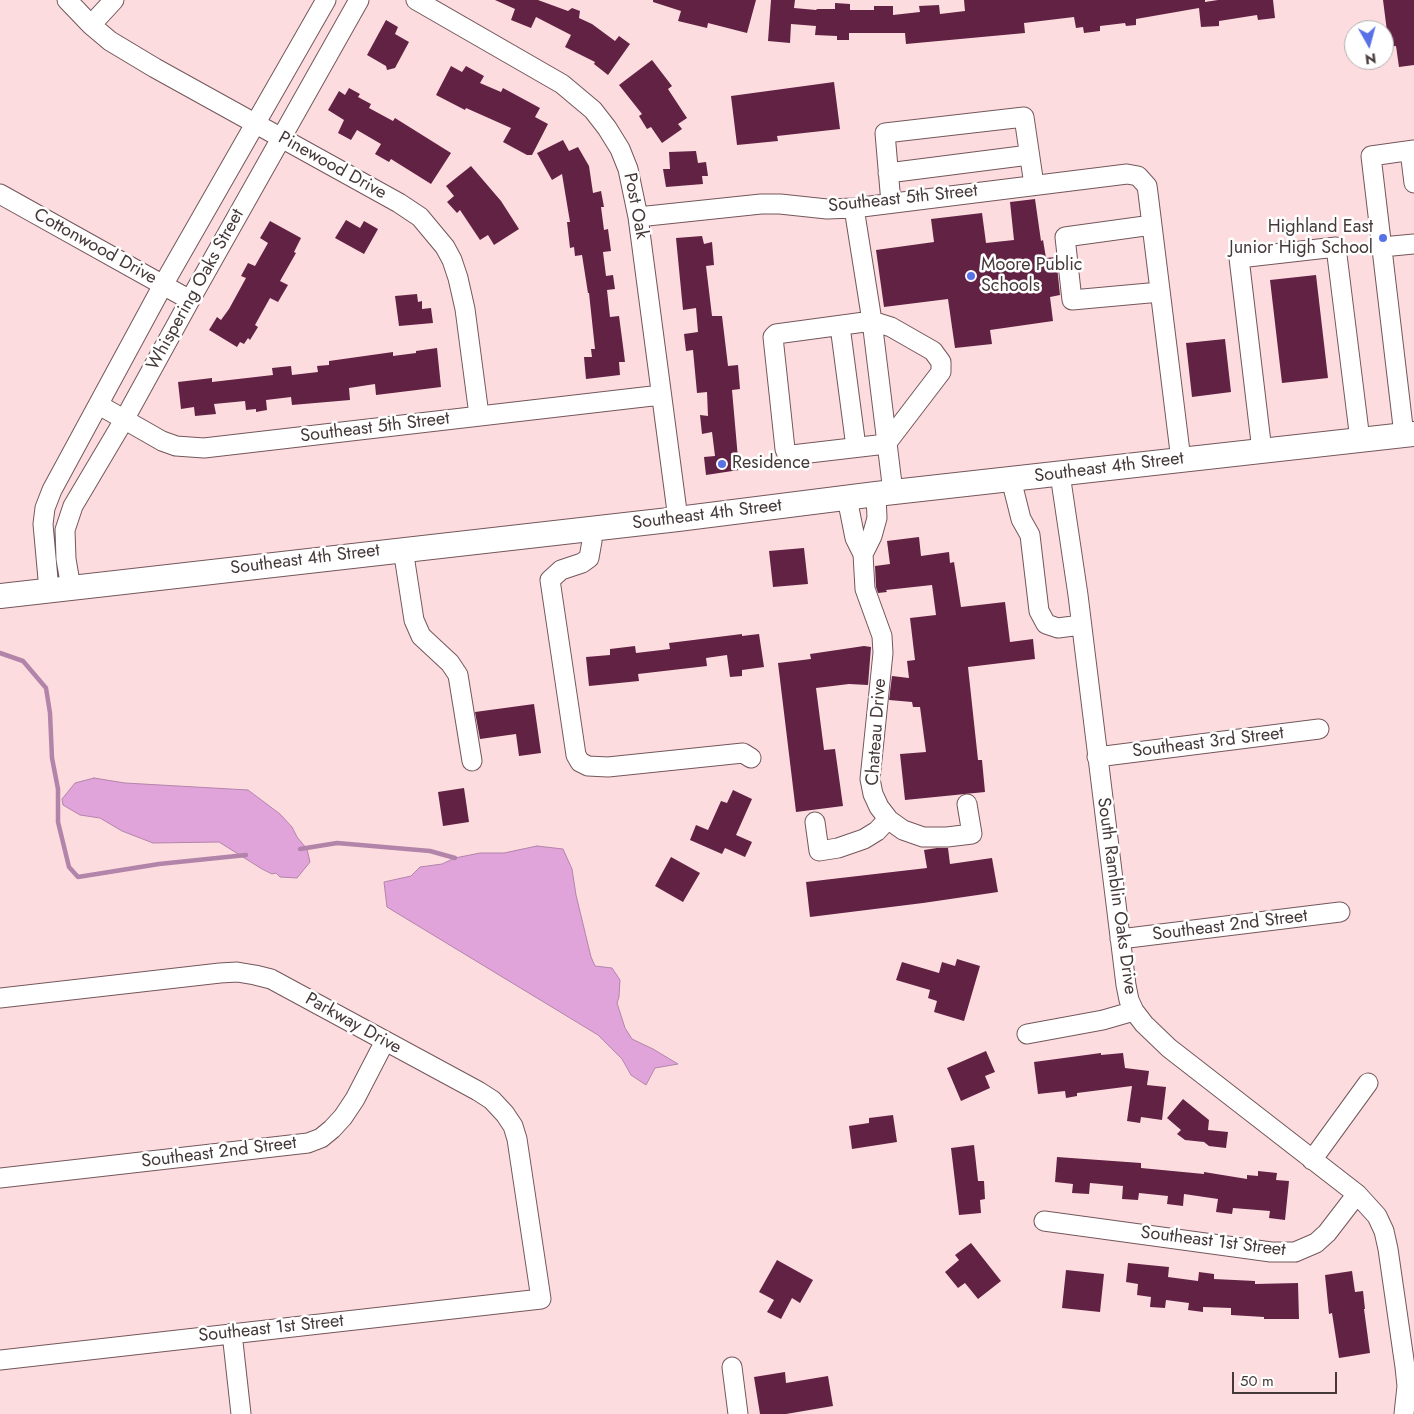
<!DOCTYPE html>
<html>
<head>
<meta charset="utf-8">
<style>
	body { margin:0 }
	#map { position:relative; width:1414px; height:1414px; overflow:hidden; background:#fddcdf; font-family:Jost,sans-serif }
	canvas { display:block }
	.north { position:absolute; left:1344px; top:20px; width:50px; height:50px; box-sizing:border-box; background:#fff; border:1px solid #b5afb0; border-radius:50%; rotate:173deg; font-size:14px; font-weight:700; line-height:20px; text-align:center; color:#453839 }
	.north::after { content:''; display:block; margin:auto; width:18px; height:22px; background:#5971e7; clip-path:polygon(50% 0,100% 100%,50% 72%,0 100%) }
	.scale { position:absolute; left:1232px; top:1372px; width:105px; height:22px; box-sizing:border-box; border:2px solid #453839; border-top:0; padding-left:6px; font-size:15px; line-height:18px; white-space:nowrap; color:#453839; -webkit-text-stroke:4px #fff; paint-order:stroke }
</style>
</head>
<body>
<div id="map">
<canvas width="1414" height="1414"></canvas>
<div class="north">N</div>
<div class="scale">50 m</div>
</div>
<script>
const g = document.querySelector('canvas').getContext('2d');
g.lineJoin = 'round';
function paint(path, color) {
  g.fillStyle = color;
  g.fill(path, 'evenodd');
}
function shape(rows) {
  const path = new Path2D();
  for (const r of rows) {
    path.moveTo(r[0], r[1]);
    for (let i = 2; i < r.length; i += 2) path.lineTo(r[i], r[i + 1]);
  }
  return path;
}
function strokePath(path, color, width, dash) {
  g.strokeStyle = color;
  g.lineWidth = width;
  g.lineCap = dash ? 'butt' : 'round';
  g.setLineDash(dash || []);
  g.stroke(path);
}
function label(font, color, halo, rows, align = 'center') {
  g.font = font + ' Jost,sans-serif';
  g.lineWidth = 5;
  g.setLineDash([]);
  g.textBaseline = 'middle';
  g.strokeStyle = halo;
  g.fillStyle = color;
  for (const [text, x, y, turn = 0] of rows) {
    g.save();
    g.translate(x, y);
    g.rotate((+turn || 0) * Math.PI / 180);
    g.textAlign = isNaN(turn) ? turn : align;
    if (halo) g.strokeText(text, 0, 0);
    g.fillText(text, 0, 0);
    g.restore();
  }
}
const water = shape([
	[94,778,125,783,248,790,280,814,292,827,297,837,307,849,310,862,297,878,280,877,276,873,272,874,262,869,219,842,153,843,122,831,100,818,80,815,63,805,62,799,75,783,94,778],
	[537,846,563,849,572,869,576,895,591,957,595,966,612,968,620,980,619,997,617,1003,625,1028,632,1039,653,1049,678,1064,655,1068,646,1085,631,1075,622,1059,598,1035,387,907,384,882,411,876,420,867,442,864,455,858,480,853,504,853,537,846]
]);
const stream = shape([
	[0,653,23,661,46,688,50,713,52,758,58,789,58,822,69,867,78,877,159,864,246,855],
	[300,849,337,843,430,851,455,858]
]);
const building = shape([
	[495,0,538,0,568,11,572,8,580,11,579,18,592,24,615,41,619,36,630,44,608,75,594,64,595,62,565,47,571,35,536,17,531,28,511,20,515,9],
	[653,0,756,0,747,33,708,23,707,28,678,21,681,11,653,2],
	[771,0,795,0,794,8,816,10,817,9,835,9,835,3,850,4,850,10,874,10,874,6,893,6,893,15,920,12,919,6,939,5,940,14,965,11,964,0,1205,0,1205,2,1218,0,1273,0,1275,18,1258,20,1257,15,1219,21,1219,26,1201,27,1199,8,1136,19,1136,25,1126,26,1125,23,1100,26,1100,31,1084,33,1083,27,1076,28,1074,17,1024,23,1025,33,906,44,905,33,849,33,849,40,837,40,837,36,815,35,816,26,791,24,790,43,768,41],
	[1383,0,1414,0,1414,65,1399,67,1396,46,1389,47],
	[386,20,398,27,395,34,409,42,395,68,387,70,386,66,367,55],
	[652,60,672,86,668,89,687,118,678,124,682,129,662,143,651,127,647,129,639,116,642,114,619,85],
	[451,66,462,72,466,66,484,76,480,83,501,92,503,88,540,108,535,117,548,124,532,155,527,155,503,142,511,128,466,108,465,110,436,95],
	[834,82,840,129,777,136,778,141,737,145,731,96],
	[349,88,360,94,358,97,371,104,369,108,393,121,395,118,451,153,431,184,391,159,389,162,375,154,381,144,357,130,351,140,338,133,344,120,328,110,339,91,345,95],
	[563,140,569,151,578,147,589,166,593,193,601,191,604,207,601,207,604,230,608,229,611,251,603,252,606,276,613,275,615,289,607,290,610,317,619,316,623,346,625,362,619,362,620,375,586,379,584,357,592,357,591,349,595,349,589,293,588,293,582,255,575,256,574,247,570,248,567,222,570,222,562,174,552,180,537,153],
	[696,151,698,163,706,162,708,176,702,176,703,184,666,187,663,169,670,169,669,152],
	[471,166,501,201,519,229,494,245,488,235,480,240,460,210,457,213,447,202,454,196,446,186],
	[1035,199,1041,241,1043,240,1046,258,1056,257,1060,295,1050,297,1053,321,990,330,992,344,955,348,948,299,884,307,876,250,934,242,931,219,982,213,986,243,1014,240,1010,202],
	[346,220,360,228,364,221,378,229,364,254,335,238],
	[270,221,301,238,294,252,296,253,280,281,288,285,278,302,270,298,255,325,258,327,250,340,248,338,244,344,240,342,237,347,209,330,217,317,221,320,229,309,246,278,241,276,248,263,255,266,268,243,260,238],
	[702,236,704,244,712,242,714,265,706,266,712,316,722,316,728,366,738,365,740,389,732,390,739,470,706,475,704,457,715,456,712,432,702,434,700,415,708,416,707,392,697,393,693,350,686,351,684,334,698,332,696,308,683,310,676,238],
	[1316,275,1328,378,1282,383,1270,280],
	[417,294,418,302,422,301,422,309,431,308,433,323,399,326,395,296],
	[1225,339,1231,392,1192,397,1186,343],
	[437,348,441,387,376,395,375,384,349,388,350,400,292,405,291,397,266,400,267,410,256,412,256,409,246,410,245,401,214,404,216,414,195,416,194,407,181,409,178,382,212,378,212,382,273,375,272,368,291,366,292,375,318,372,317,366,329,365,329,361,393,352,393,356,416,353,416,351],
	[919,537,921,556,949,552,950,563,954,562,961,607,1005,602,1010,642,1033,639,1035,659,968,667,978,760,982,760,985,792,905,800,900,754,926,752,920,707,913,707,912,702,889,700,892,676,909,678,907,661,915,660,910,618,936,615,932,585,886,590,887,592,878,593,876,587,875,566,890,564,887,541],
	[804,548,808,584,773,587,769,551],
	[742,634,742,636,759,634,764,667,742,670,742,676,730,677,727,655,706,658,707,666,638,674,639,681,589,686,586,657,610,655,610,649,635,646,636,653,670,649,669,643],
	[864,646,871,647,868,685,849,684,816,688,824,750,835,749,843,806,796,812,778,663,811,659,810,654],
	[534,704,541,753,519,756,516,734,480,739,475,712],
	[464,788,469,822,443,826,438,792],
	[733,790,752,799,736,835,752,842,745,857,725,848,722,854,690,840,696,825,708,830,721,801,727,803],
	[937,848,948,848,950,864,992,858,998,892,923,903,810,917,806,882,927,868,924,850],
	[671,857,700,873,683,902,655,886],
	[957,959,980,966,964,1021,934,1012,937,1001,928,998,930,990,896,980,902,962,939,973,942,962,955,966],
	[986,1051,995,1072,985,1076,990,1088,961,1101,947,1068],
	[1101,1053,1101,1055,1123,1053,1125,1068,1149,1071,1147,1085,1166,1087,1162,1120,1141,1117,1140,1123,1127,1121,1132,1086,1077,1093,1077,1096,1066,1098,1065,1091,1038,1094,1034,1062],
	[1183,1099,1209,1120,1208,1130,1228,1132,1226,1148,1209,1146,1204,1142,1185,1140,1177,1134,1181,1130,1167,1118],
	[893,1115,897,1142,852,1149,849,1126,869,1123,869,1118],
	[974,1145,978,1181,984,1181,985,1199,980,1200,981,1213,959,1215,951,1148],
	[1057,1157,1141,1163,1141,1168,1204,1174,1204,1172,1247,1179,1247,1175,1258,1176,1258,1171,1277,1173,1276,1180,1289,1181,1285,1220,1269,1218,1270,1211,1233,1208,1232,1214,1216,1212,1218,1199,1184,1194,1183,1206,1167,1204,1168,1196,1139,1193,1138,1200,1122,1199,1123,1186,1090,1183,1089,1194,1072,1193,1073,1184,1055,1182],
	[971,1243,1001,1281,978,1299,965,1283,958,1288,945,1272,959,1260,955,1255],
	[777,1260,813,1280,800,1303,792,1298,781,1319,767,1312,774,1300,759,1292],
	[1128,1263,1169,1267,1168,1277,1198,1281,1199,1272,1214,1274,1214,1279,1255,1281,1255,1284,1298,1283,1299,1319,1264,1319,1264,1317,1231,1315,1231,1308,1203,1307,1203,1312,1188,1310,1189,1303,1166,1300,1165,1308,1150,1307,1151,1297,1137,1295,1138,1284,1126,1282],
	[1066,1270,1104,1274,1100,1312,1062,1308],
	[1352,1271,1355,1292,1363,1291,1365,1309,1364,1309,1370,1353,1339,1358,1332,1313,1329,1314,1325,1275],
	[785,1372,786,1383,828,1376,833,1406,786,1414,760,1414,754,1377]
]);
const minor = shape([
	[67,0,91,25,110,41,155,68,399,203,420,217,445,247,452,260,458,278,465,309,479,415],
	[416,0,562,84,593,110,607,128,620,149,628,169,638,217,678,519],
	[91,25,114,0],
	[1410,151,1414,183],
	[888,173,1029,155],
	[0,194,190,300],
	[891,203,885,133,1024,117,1034,185],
	[854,208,872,321,893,492],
	[638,217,761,204,780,204,827,209,854,208,1127,174,1138,176,1147,186,1148,193,1181,460],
	[1152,225,1065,237,1072,300,1160,292],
	[1382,247,1414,244],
	[872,321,891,327,933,351,941,362,941,372,886,444,792,455,787,454,785,449,773,337,776,334,872,321],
	[840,326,856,447],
	[99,405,162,441,176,446,204,448,661,395],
	[1404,435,1371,156,1414,150],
	[1262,451,1239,258,1336,247,1360,440],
	[1060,474,1078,595,1126,985,1129,1000,1134,1011,1144,1024,1169,1048,1357,1194,1377,1216,1384,1231,1388,1249,1405,1367,1407,1386,1404,1414],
	[1011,479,1021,519,1030,535,1039,611,1046,624,1058,628,1081,625],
	[847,498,855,538,863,554,865,589,882,636,883,653,870,779,873,794,879,807,889,820,903,830,923,837,947,837,972,834,967,804],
	[590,528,592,541,589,558,582,563,561,570,550,580,576,755,580,762,588,766,608,767,743,753,751,758],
	[403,549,414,620,421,636,450,663,458,675,472,761],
	[863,554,872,536,877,518,876,494],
	[71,588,66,559,65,530,73,506,124,420,190,300,359,0],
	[49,590,43,524,45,508,52,490,163,285,326,0],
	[1097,757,1319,729],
	[815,822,819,851,838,848,864,839,877,831,888,819],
	[1120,939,1340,912],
	[0,998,220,973,237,972,255,975,271,979,478,1091,492,1100,505,1114,513,1126,517,1139,541,1299,0,1360],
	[1027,1034,1103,1020,1134,1011],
	[1312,1160,1368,1083],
	[0,1178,308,1143,321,1138,332,1129,343,1117,355,1099,385,1041],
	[1044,1221,1271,1252,1295,1252,1316,1243,1327,1233,1357,1194],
	[232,1333,241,1414],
	[732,1367,738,1414]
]);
const major = shape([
	[0,596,678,519,876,494,1414,434]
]);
const markers = [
	[1383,238,5,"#5971e7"],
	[971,276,5,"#5971e7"],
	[722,464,5,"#5971e7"]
];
const streetNames = [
	["Pinewood Drive",332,166,29],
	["Southeast 5th Street",903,199,-6],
	["Post Oak",635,206,79],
	["Cottonwood Drive",95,247,29],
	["Whispering Oaks Street",196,290,-61],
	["Southeast 5th Street",375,428,-7],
	["Southeast 4th Street",1109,468,-7],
	["Southeast 4th Street",707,515,-7],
	["Southeast 4th Street",305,560,-7],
	["Chateau Drive",877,732,-86],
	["Southeast 3rd Street",1208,743,-7],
	["South Ramblin Oaks Drive",1116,896,82],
	["Southeast 2nd Street",1230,926,-7],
	["Parkway Drive",353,1024,29],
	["Southeast 2nd Street",219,1153,-7],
	["Southeast 1st Street",1213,1242,7],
	["Southeast 1st Street",271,1329,-6]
];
const poiNames = [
	["Highland East",1373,228,"right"],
	["Junior High School",1373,249,"right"],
	["Moore Public",981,266],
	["Schools",981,287],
	["Residence",732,464]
];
paint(water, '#e1a4da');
strokePath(water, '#b284aa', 1);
strokePath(stream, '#b284aa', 4.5);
paint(building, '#612244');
strokePath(minor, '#73575b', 21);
strokePath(major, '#73575b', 26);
strokePath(minor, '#fff', 19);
strokePath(major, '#fff', 24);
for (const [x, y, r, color] of markers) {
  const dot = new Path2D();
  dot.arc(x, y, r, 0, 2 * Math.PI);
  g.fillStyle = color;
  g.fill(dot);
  strokePath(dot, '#fff', 2);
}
label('18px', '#453839', '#fff', streetNames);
label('18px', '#453839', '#fff', poiNames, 'left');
</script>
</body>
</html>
